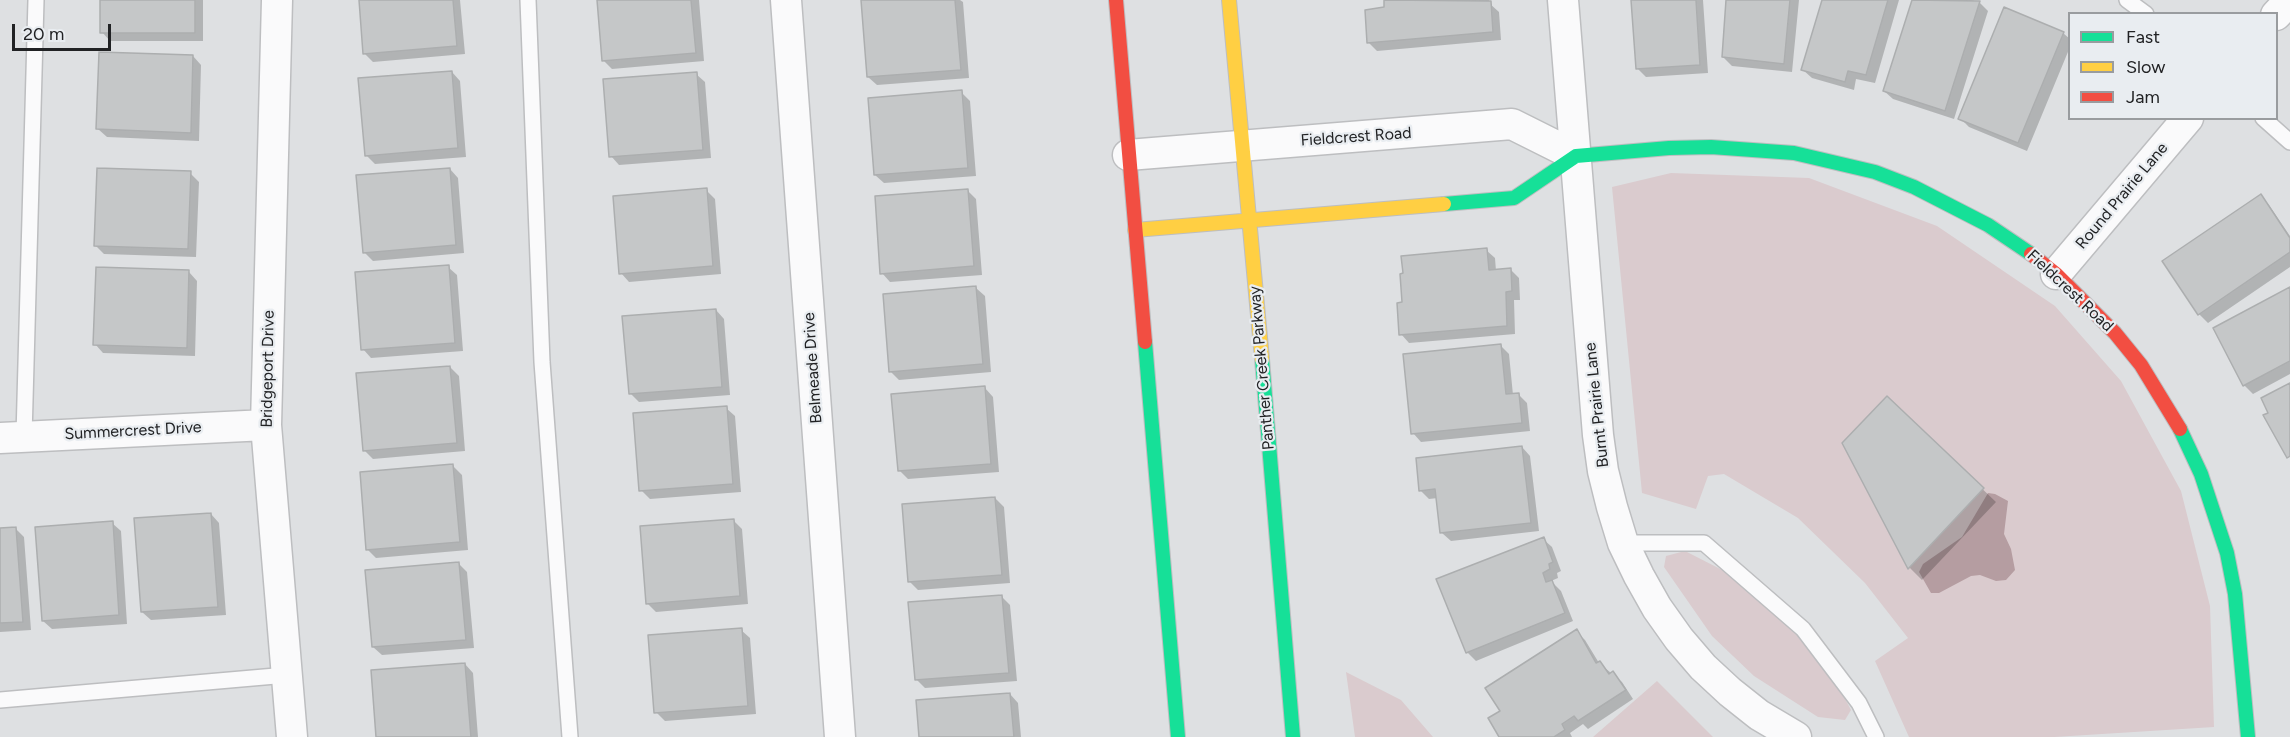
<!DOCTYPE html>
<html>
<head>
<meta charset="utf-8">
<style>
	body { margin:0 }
	#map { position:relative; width:2290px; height:737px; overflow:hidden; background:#dee0e2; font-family:Figtree,sans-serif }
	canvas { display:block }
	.legend { position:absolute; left:2068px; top:12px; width:210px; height:108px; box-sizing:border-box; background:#e9edf1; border:2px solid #999c9f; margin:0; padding:8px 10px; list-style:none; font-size:18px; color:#212224 }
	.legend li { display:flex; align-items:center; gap:12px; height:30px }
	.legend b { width:30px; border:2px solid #999c9f }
	.scale { position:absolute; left:12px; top:24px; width:99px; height:27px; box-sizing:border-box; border:3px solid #212224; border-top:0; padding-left:8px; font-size:18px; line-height:21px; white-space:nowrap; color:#212224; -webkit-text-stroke:4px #e9edf1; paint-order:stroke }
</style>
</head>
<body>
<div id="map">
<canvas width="2290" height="737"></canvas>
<ul class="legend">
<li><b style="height:8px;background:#16e098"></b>Fast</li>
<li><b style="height:8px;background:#ffcf43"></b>Slow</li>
<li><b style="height:8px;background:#f24e42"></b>Jam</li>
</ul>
<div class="scale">20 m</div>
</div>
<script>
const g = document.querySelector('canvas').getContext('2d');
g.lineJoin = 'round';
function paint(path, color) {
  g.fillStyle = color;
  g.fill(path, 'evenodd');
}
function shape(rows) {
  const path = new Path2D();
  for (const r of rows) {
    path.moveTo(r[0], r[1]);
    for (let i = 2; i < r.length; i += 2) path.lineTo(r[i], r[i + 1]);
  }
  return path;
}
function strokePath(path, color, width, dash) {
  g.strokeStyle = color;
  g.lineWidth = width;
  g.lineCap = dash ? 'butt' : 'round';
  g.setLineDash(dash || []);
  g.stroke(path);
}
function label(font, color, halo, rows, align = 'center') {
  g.font = font + ' Figtree,sans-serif';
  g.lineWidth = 4.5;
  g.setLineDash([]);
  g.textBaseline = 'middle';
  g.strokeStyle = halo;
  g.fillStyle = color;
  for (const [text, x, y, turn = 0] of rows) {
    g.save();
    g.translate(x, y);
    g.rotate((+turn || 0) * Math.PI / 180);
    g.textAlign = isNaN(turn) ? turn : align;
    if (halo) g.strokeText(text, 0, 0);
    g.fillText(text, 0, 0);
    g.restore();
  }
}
const green = shape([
	[1671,173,1809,178,1937,226,2055,306,2121,381,2181,491,2210,606,2214,727,2054,737,1909,737,1875,661,1908,638,1865,583,1798,518,1724,474,1708,476,1696,509,1642,493,1612,187],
	[1685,551,1734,576,1793,625,1833,676,1851,710,1845,720,1818,717,1754,676,1712,636,1664,567,1666,556],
	[1346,672,1401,700,1433,737,1355,737],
	[1657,681,1713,737,1593,737]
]);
const water = shape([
	[1988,493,1995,494,2008,501,2004,534,2011,549,2015,570,2006,580,1996,581,1980,575,1971,576,1939,593,1931,593,1919,572,1923,564,1962,537]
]);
const shadow = shape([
	[102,0,203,0,203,41,110,41,102,32],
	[360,0,460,0,465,54,373,62,364,53],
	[598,0,699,0,704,61,612,69,603,60],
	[871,0,960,0,963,2,969,78,877,85,868,77],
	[1385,0,1489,0,1489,3,1499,12,1501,40,1377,51,1369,43,1386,9],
	[1633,0,1703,0,1708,73,1646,77,1637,68],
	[1727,0,1799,0,1792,72,1732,66,1723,57],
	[1824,0,1899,0,1875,83,1856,79,1854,90,1812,78,1803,70],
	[1913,0,1972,0,1980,3,1988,11,1954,119,1893,99,1884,91],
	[2063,33,2070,39,2070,47,2027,151,1969,127,1960,118],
	[193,56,201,65,199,141,107,137,98,129],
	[452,72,460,81,466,157,375,164,366,155],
	[696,74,705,82,711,158,619,165,611,156],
	[961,92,970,101,976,176,884,183,875,175],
	[450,169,458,178,464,253,373,261,364,252],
	[190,173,199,182,196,257,104,254,95,245],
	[706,190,715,199,721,274,629,282,621,273],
	[967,190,976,199,982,275,890,282,882,273],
	[2260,196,2269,205,2290,236,2290,267,2208,323,2199,314,2164,261],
	[1486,250,1495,258,1496,271,1510,269,1519,278,1520,300,1514,300,1515,334,1409,343,1401,334],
	[448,267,457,275,463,351,371,358,363,349],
	[189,272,197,281,195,356,103,353,95,344],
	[976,288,985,296,991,372,899,380,890,371],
	[2290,289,2290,374,2253,394,2244,385],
	[716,310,724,319,730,395,639,402,630,393],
	[1501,346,1509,354,1513,395,1518,394,1527,403,1530,431,1421,442,1413,433],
	[450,367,459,376,465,451,373,459,364,450],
	[985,388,993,397,999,472,908,479,899,470],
	[1887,398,1996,502,1922,580,1910,568,1844,444],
	[726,408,735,416,741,492,650,499,641,490],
	[1522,447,1530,456,1539,531,1451,541,1442,533,1438,498,1429,499,1420,490],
	[453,466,462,475,468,550,376,558,367,549],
	[995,498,1004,507,1010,583,918,590,909,581],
	[211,514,219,523,226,615,151,620,142,612],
	[733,520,742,529,748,604,656,612,647,603],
	[112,523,121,531,127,624,52,629,43,621],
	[15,528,24,537,31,630,0,632,0,530],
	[1543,539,1552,547,1561,571,1557,573,1558,578,1551,581,1561,591,1573,621,1476,661,1467,652],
	[459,564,467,572,474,648,382,655,373,647],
	[1002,597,1010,605,1017,681,925,688,916,679],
	[741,630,750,638,756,714,665,721,656,712],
	[1576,631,1585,640,1599,663,1622,682,1633,699,1588,729,1583,724,1570,733,1572,737,1501,737,1502,711],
	[465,664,473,673,478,737,378,737],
	[1010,694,1018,703,1021,737,921,737]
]);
const building = shape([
	[100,0,195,0,195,33,100,33,100,0],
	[359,0,453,0,457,46,363,54,359,0],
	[597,0,691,0,696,53,602,61,597,0],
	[861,0,955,0,961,70,867,77,861,0],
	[1384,0,1491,1,1493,32,1367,43,1365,10,1384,7,1384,0],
	[1631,0,1696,0,1700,65,1636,69,1631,0],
	[1726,0,1790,0,1784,64,1722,57,1726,0],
	[1822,0,1888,0,1866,75,1848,71,1845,82,1801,70,1822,0],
	[1912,0,1980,1,1945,111,1883,91,1912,0],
	[2004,7,2064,32,2018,143,1958,119,2004,7],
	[99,52,193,55,191,133,96,129,99,52],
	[452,71,458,148,365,156,358,78,452,71],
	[697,72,703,150,609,157,603,79,697,72],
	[962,90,968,168,874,175,868,98,962,90],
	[97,168,191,171,188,249,94,246,97,168],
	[450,168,456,245,363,253,356,175,450,168],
	[707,188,713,266,619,274,613,196,707,188],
	[968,189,974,266,880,274,875,196,968,189],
	[2261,194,2290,238,2290,252,2198,315,2162,261,2261,194],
	[1487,248,1489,270,1511,268,1512,291,1506,292,1507,326,1399,335,1397,303,1402,302,1400,274,1403,273,1401,256,1487,248],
	[449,265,455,343,361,350,355,272,449,265],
	[96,267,189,270,187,348,93,345,96,267],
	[976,286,983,364,889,372,883,294,976,286],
	[2290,287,2290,361,2243,386,2213,328,2290,287],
	[716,309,722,387,629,394,622,316,716,309],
	[1501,344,1506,394,1519,393,1522,423,1411,434,1403,354,1501,344],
	[450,366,457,443,363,451,356,373,450,366],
	[2290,383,2290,456,2287,458,2263,415,2268,413,2261,398,2290,383],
	[985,386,991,464,898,471,891,394,985,386],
	[1887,396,1984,488,1908,569,1842,443,1887,396],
	[727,406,733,484,639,491,633,413,727,406],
	[1522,446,1531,523,1440,533,1435,489,1419,491,1416,458,1522,446],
	[453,464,460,542,366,550,360,472,453,464],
	[995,497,1002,575,908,582,902,504,995,497],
	[211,513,218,607,141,612,134,518,211,513],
	[734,519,740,596,646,604,640,526,734,519],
	[113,521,119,615,42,621,35,527,113,521],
	[16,527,23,622,0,623,0,528,16,527],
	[1544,537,1553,562,1549,564,1550,569,1543,573,1546,582,1552,580,1565,613,1466,653,1436,579,1544,537],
	[459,562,466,640,372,647,365,570,459,562],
	[1002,595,1009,673,915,680,908,602,1002,595],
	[742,628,748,706,654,713,648,635,742,628],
	[1577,629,1596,663,1600,661,1609,674,1613,671,1626,690,1578,721,1574,716,1562,724,1565,730,1554,737,1499,737,1488,718,1500,711,1485,688,1577,629],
	[465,663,471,737,376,737,371,670,465,663],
	[1010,693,1014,737,919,737,916,700,1010,693]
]);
const lane = shape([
	[528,0,542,362,570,737],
	[2127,0,2146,14],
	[2263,118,2290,142],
	[24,436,36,0],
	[1623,543,1704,543,1803,629,1859,703,1876,737],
	[0,700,287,675]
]);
const street = shape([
	[277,0,266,425,292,737],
	[786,0,840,737],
	[1563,0,1598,435,1603,471,1612,507,1623,543,1639,576,1657,608,1679,639,1703,667,1730,692,1759,715,1796,737],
	[2276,15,2290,0],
	[1128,155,1512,124,1576,156],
	[2056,274,2188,118],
	[0,438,266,425]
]);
const fast = shape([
	[1444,204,1514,198,1576,156,1669,148,1711,147,1794,153,1875,172,1914,187,1988,225,2031,254],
	[1145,342,1178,737],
	[1262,359,1293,737],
	[2180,429,2201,474,2227,553,2235,594,2248,737]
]);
const slow = shape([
	[1229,0,1262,359],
	[1135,230,1444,204]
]);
const jam = shape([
	[1116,0,1145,342],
	[2031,254,2056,274,2115,333,2141,365,2180,429]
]);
const streetNames = [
	["Fieldcrest Road",1356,137,-4],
	["Round Prairie Lane",2122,196,-50],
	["Fieldcrest Road",2070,291,43],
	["Belmeade Drive",813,368,-94],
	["Panther Creek Parkway",1262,368,-95],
	["Bridgeport Drive",268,369,-89],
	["Burnt Prairie Lane",1597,405,-96],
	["Summercrest Drive",133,431,-3]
];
paint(green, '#dacbce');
paint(water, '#b59da1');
paint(shadow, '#0003');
paint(building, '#c5c7c8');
strokePath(building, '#acaeaf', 1.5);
strokePath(lane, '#bdbec0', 18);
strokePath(street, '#bdbec0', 33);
strokePath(fast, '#bdbec0', 16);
strokePath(slow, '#bdbec0', 16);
strokePath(jam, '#bdbec0', 16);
strokePath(lane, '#fafafb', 15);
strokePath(street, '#fafafb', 30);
strokePath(fast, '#16e098', 14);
strokePath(slow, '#ffcf43', 14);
strokePath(jam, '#f24e42', 14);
label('16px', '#212224', '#e9edf1', streetNames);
</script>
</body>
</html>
